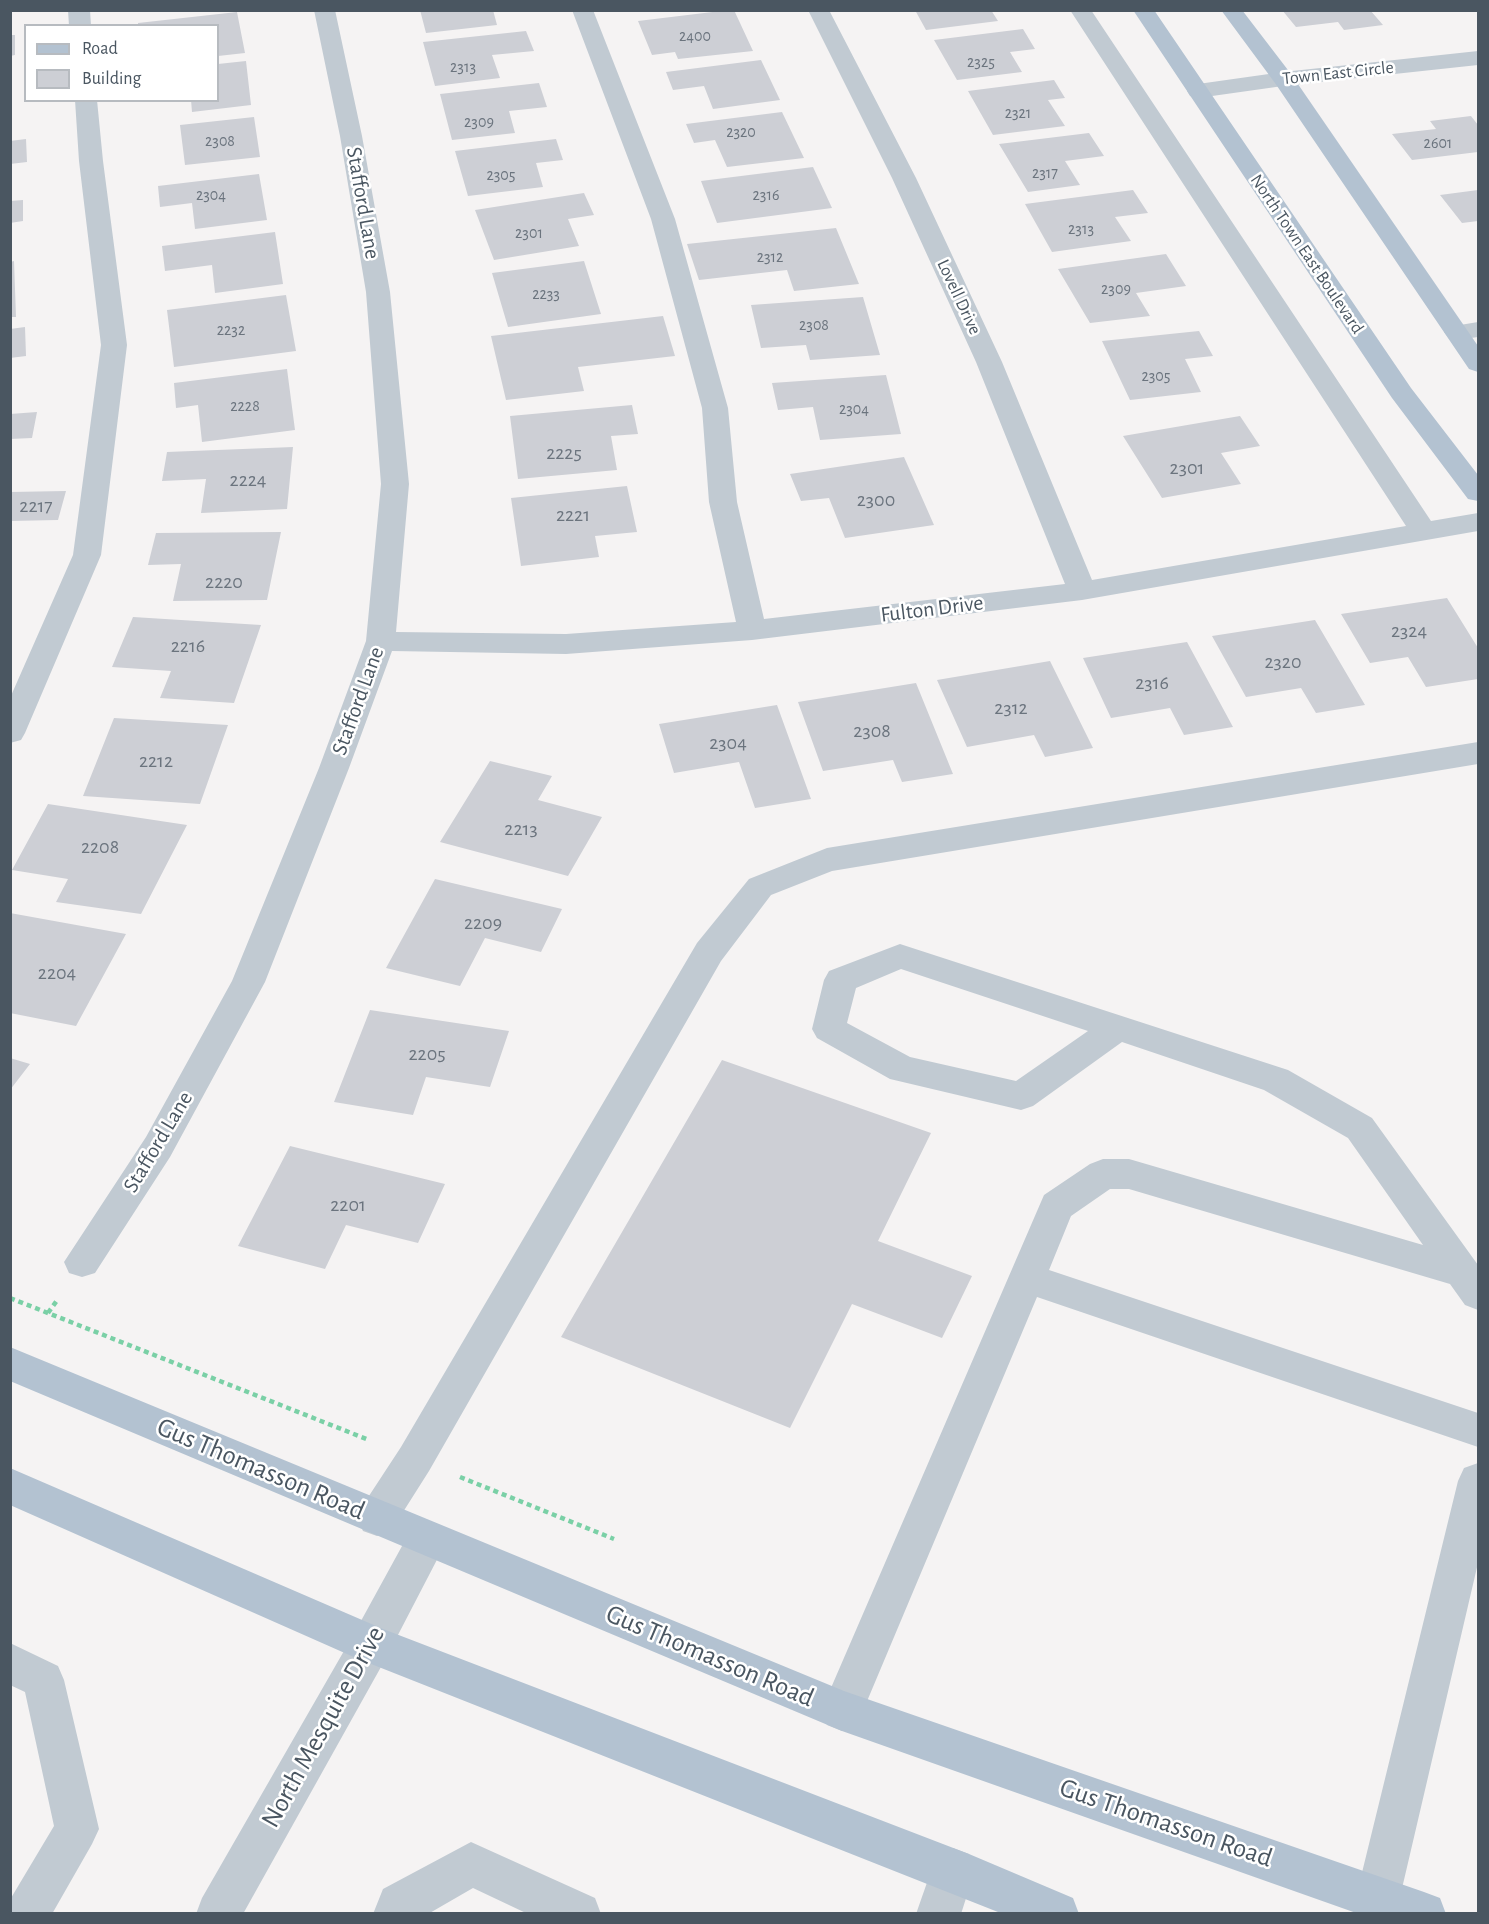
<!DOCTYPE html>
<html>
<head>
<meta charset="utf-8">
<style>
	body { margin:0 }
	#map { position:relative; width:1489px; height:1924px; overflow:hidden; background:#f5f3f3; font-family:"Alegreya Sans",sans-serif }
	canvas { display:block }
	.frame { position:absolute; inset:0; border:12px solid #4a5661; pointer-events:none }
	.legend { position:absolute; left:24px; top:24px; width:195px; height:78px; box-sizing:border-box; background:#fff; border:2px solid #b7bbc0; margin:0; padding:8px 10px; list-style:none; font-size:18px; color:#4a5661 }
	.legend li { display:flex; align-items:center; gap:12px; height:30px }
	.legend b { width:30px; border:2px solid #b7bbc0 }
</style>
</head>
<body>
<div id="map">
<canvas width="1489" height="1924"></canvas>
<div class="frame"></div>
<ul class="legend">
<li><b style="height:8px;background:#b3c2d1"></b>Road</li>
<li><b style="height:16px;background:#cdcfd5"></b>Building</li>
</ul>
</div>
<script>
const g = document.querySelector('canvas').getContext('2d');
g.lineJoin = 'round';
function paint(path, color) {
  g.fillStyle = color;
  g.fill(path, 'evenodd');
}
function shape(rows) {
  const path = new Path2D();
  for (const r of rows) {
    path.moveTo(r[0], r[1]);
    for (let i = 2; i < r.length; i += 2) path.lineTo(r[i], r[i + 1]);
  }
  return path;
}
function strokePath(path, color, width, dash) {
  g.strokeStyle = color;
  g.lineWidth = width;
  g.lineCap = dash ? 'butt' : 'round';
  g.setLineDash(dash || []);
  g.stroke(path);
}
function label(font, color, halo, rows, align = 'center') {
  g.font = font + ' "Alegreya Sans",sans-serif';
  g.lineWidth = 5;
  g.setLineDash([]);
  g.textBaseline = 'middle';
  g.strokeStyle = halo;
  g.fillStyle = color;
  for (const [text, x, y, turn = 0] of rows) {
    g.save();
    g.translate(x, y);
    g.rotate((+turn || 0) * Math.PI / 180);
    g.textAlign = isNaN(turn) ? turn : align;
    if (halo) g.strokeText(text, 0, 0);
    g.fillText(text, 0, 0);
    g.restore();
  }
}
const building = shape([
	[420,10,493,10,497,25,426,33],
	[729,10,734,10,753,51,678,59,675,52,652,55,638,21],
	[915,10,991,10,998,21,926,30],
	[1282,10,1370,10,1383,25,1344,30,1338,22,1296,27],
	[237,12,245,53,218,56,218,26,138,26,138,23],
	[1023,29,1035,49,1010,52,1022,72,957,80,934,40],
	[526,31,534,51,492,55,500,78,435,86,423,42],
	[10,35,15,35,15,55,10,56],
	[761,60,780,100,713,109,704,86,673,90,666,72],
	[246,61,251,105,192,112,191,100,218,100,218,64],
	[1054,80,1065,98,1048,100,1065,126,993,135,968,91],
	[539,83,547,107,509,111,515,133,452,140,440,94],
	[782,112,804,158,727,167,715,140,694,143,686,124],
	[1471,116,1478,125,1478,152,1412,160,1392,134,1436,129,1430,121],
	[254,117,260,157,185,165,180,125],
	[1089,133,1104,156,1065,161,1080,185,1028,192,999,144],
	[26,139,27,162,10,164,10,141],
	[556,139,563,160,536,163,543,187,468,196,455,151],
	[813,167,832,208,717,223,701,181],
	[259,174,267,220,195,229,192,203,160,207,158,186],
	[1133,190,1148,213,1115,217,1131,241,1052,252,1025,204],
	[1478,190,1478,221,1462,223,1440,195],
	[584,193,594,215,568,219,579,246,494,260,475,210],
	[23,200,23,221,10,223,10,201],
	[836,228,859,284,794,291,787,270,699,280,687,244],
	[275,232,283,284,215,293,212,265,165,271,162,246],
	[1166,254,1186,286,1136,293,1150,316,1090,323,1058,269],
	[14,261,16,317,10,317,10,262],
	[584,261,601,314,508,327,492,273],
	[286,295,296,351,174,367,167,310],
	[863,297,880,355,810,360,806,345,761,348,751,305],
	[663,316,675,356,578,367,584,391,506,400,491,336],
	[25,327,26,356,10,358,10,329],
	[1199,331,1213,356,1185,359,1201,392,1130,400,1102,341],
	[287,369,295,430,202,442,198,405,176,408,174,383],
	[886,375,901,434,820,440,813,407,778,410,772,383],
	[632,405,638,434,611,436,617,470,518,479,510,416],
	[37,412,32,438,10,439,10,414],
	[1240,416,1260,446,1221,453,1241,484,1162,498,1123,436],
	[293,447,287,509,201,513,206,479,162,481,167,452],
	[904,457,934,525,845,538,829,498,801,501,790,474],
	[627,486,637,532,595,536,599,557,521,566,511,498],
	[66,491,58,520,10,521,10,492],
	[281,532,267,600,173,601,181,564,148,565,156,533],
	[1447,598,1478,648,1478,679,1426,687,1408,657,1370,663,1341,614],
	[133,617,261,625,234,703,160,698,171,671,112,667],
	[1315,620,1365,705,1316,713,1301,688,1246,697,1212,636],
	[1187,642,1233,727,1184,735,1170,708,1111,718,1083,658],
	[1050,661,1093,748,1045,757,1034,735,967,747,937,680],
	[916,683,953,774,902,782,893,760,823,771,798,702],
	[777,705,811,799,755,808,739,762,674,773,659,724],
	[114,718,228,725,200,804,83,796],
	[490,761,552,776,538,800,602,817,568,876,440,842],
	[48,804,187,825,141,914,56,902,68,879,12,870],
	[435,879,562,909,541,952,485,938,460,986,386,968],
	[10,913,126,934,76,1026,10,1013],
	[370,1010,509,1031,490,1087,426,1077,413,1115,334,1102],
	[10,1058,30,1064,10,1090],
	[722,1060,931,1133,878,1241,972,1276,942,1338,852,1304,790,1428,561,1337],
	[290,1146,445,1184,418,1243,346,1225,325,1269,238,1246]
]);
const path = shape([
	[10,1298,369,1440],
	[48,1313,58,1299],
	[460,1477,614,1539]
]);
const minor = shape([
	[68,10,90,10,91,26,69,26,68,10],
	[314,10,335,10,362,136,390,292,409,484,396,632,566,634,736,622,709,502,702,408,651,219,572,10,593,10,675,219,728,408,737,502,764,619,1065,584,976,362,892,178,808,10,829,10,916,178,1002,362,1092,580,1406,526,1070,10,1091,10,1431,521,1478,513,1478,531,1082,600,752,640,566,654,392,651,349,768,265,982,170,1157,95,1273,82,1277,69,1273,64,1262,146,1137,232,981,319,768,366,641,381,484,366,292,340,136,314,10],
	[1478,51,1478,65,1283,86,1198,98,1190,96,1187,91,1190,86,1198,84,1283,72,1478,51],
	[75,100,97,100,103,161,127,345,101,555,25,733,21,740,10,743,10,698,73,555,101,345,79,161,75,100],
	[1478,322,1478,337,1457,340,1448,337,1444,332,1448,327,1478,322],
	[1478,742,1478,764,832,871,771,895,721,961,429,1471,391,1531,377,1536,363,1531,357,1518,363,1505,401,1447,697,943,749,879,827,848,1478,742],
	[900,944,1288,1070,1372,1118,1478,1265,1478,1310,1465,1305,1450,1284,1129,1189,1110,1189,1071,1216,1049,1270,1478,1413,1478,1447,1037,1297,857,1725,842,1731,827,1725,821,1711,1044,1195,1090,1164,1103,1159,1129,1159,1423,1245,1348,1138,1264,1090,1122,1042,1033,1106,1021,1110,890,1079,817,1038,812,1029,824,980,829,971,900,944],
	[901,969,1088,1031,1016,1081,910,1057,847,1023,856,988,901,969],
	[1478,1463,1478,1563,1400,1897,1394,1913,1364,1914,1356,1897,1458,1481,1464,1468,1478,1463],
	[427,1521,441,1526,447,1539,441,1552,386,1658,243,1914,196,1914,202,1898,356,1630,413,1526,427,1521],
	[10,1643,58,1666,64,1680,99,1829,92,1844,52,1914,10,1914,11,1898,54,1826,25,1692,10,1685,10,1643],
	[471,1842,595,1898,601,1914,528,1914,473,1888,428,1914,373,1914,383,1889,471,1842],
	[953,1848,969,1854,975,1870,961,1914,916,1914,937,1854,953,1848]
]);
const major = shape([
	[1133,10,1154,10,1411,388,1478,475,1478,501,1468,499,1392,398,1133,10],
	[1221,10,1242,10,1291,74,1478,346,1478,372,1469,369,1275,83,1221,10],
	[10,1347,844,1691,1424,1892,1440,1898,1446,1914,1359,1914,842,1731,10,1381,10,1347],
	[10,1468,383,1629,969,1854,1073,1898,1079,1914,1003,1914,356,1658,10,1505,10,1468]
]);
const farNumbernames = [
	["2400",695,36],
	["2325",981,62],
	["2313",463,67],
	["2321",1018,113],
	["2309",479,122],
	["2320",741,132],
	["2308",220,141],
	["2601",1438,143],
	["2317",1045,173],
	["2305",501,175],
	["2304",211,195],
	["2316",766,195],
	["2313",1081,229],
	["2301",529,233],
	["2312",770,257],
	["2309",1116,289],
	["2233",546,294],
	["2308",814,325],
	["2232",231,330],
	["2305",1156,376],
	["2228",245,406],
	["2304",854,409]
];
const farStreetnames = [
	["Town East Circle",1338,73,-6],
	["North Town East Boulevard",1307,254,56],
	["Lovell Drive",959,297,65]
];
const numberNames = [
	["2225",564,453],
	["2301",1187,468],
	["2224",248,480],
	["2300",876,500],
	["2217",36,506],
	["2221",573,515],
	["2220",224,582],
	["2324",1409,631],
	["2216",188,646],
	["2320",1283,662],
	["2316",1152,683],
	["2312",1011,708],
	["2308",872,731],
	["2304",728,743],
	["2212",156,761],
	["2213",521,829],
	["2208",100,847],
	["2209",483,923],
	["2204",57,973],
	["2205",427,1054],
	["2201",348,1205]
];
const streetNames = [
	["Stafford Lane",363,203,80],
	["Fulton Drive",932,609,-7],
	["Stafford Lane",358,701,-70],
	["Stafford Lane",158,1142,-59]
];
const nearStreetnames = [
	["Gus Thomasson Road",261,1469,23],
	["Gus Thomasson Road",710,1656,23],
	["North Mesquite Drive",323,1727,-61],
	["Gus Thomasson Road",1166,1823,19]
];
paint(building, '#cdcfd5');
strokePath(path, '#7ad0a6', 4.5, [5, 4]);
paint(minor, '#c1cad2');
paint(major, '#b3c2d1');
label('16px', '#6b747e', null, farNumbernames);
label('18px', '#4a5661', '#fff', farStreetnames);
label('20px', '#6b747e', null, numberNames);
label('22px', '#4a5661', '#fff', streetNames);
label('27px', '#4a5661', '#fff', nearStreetnames);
</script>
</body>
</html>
